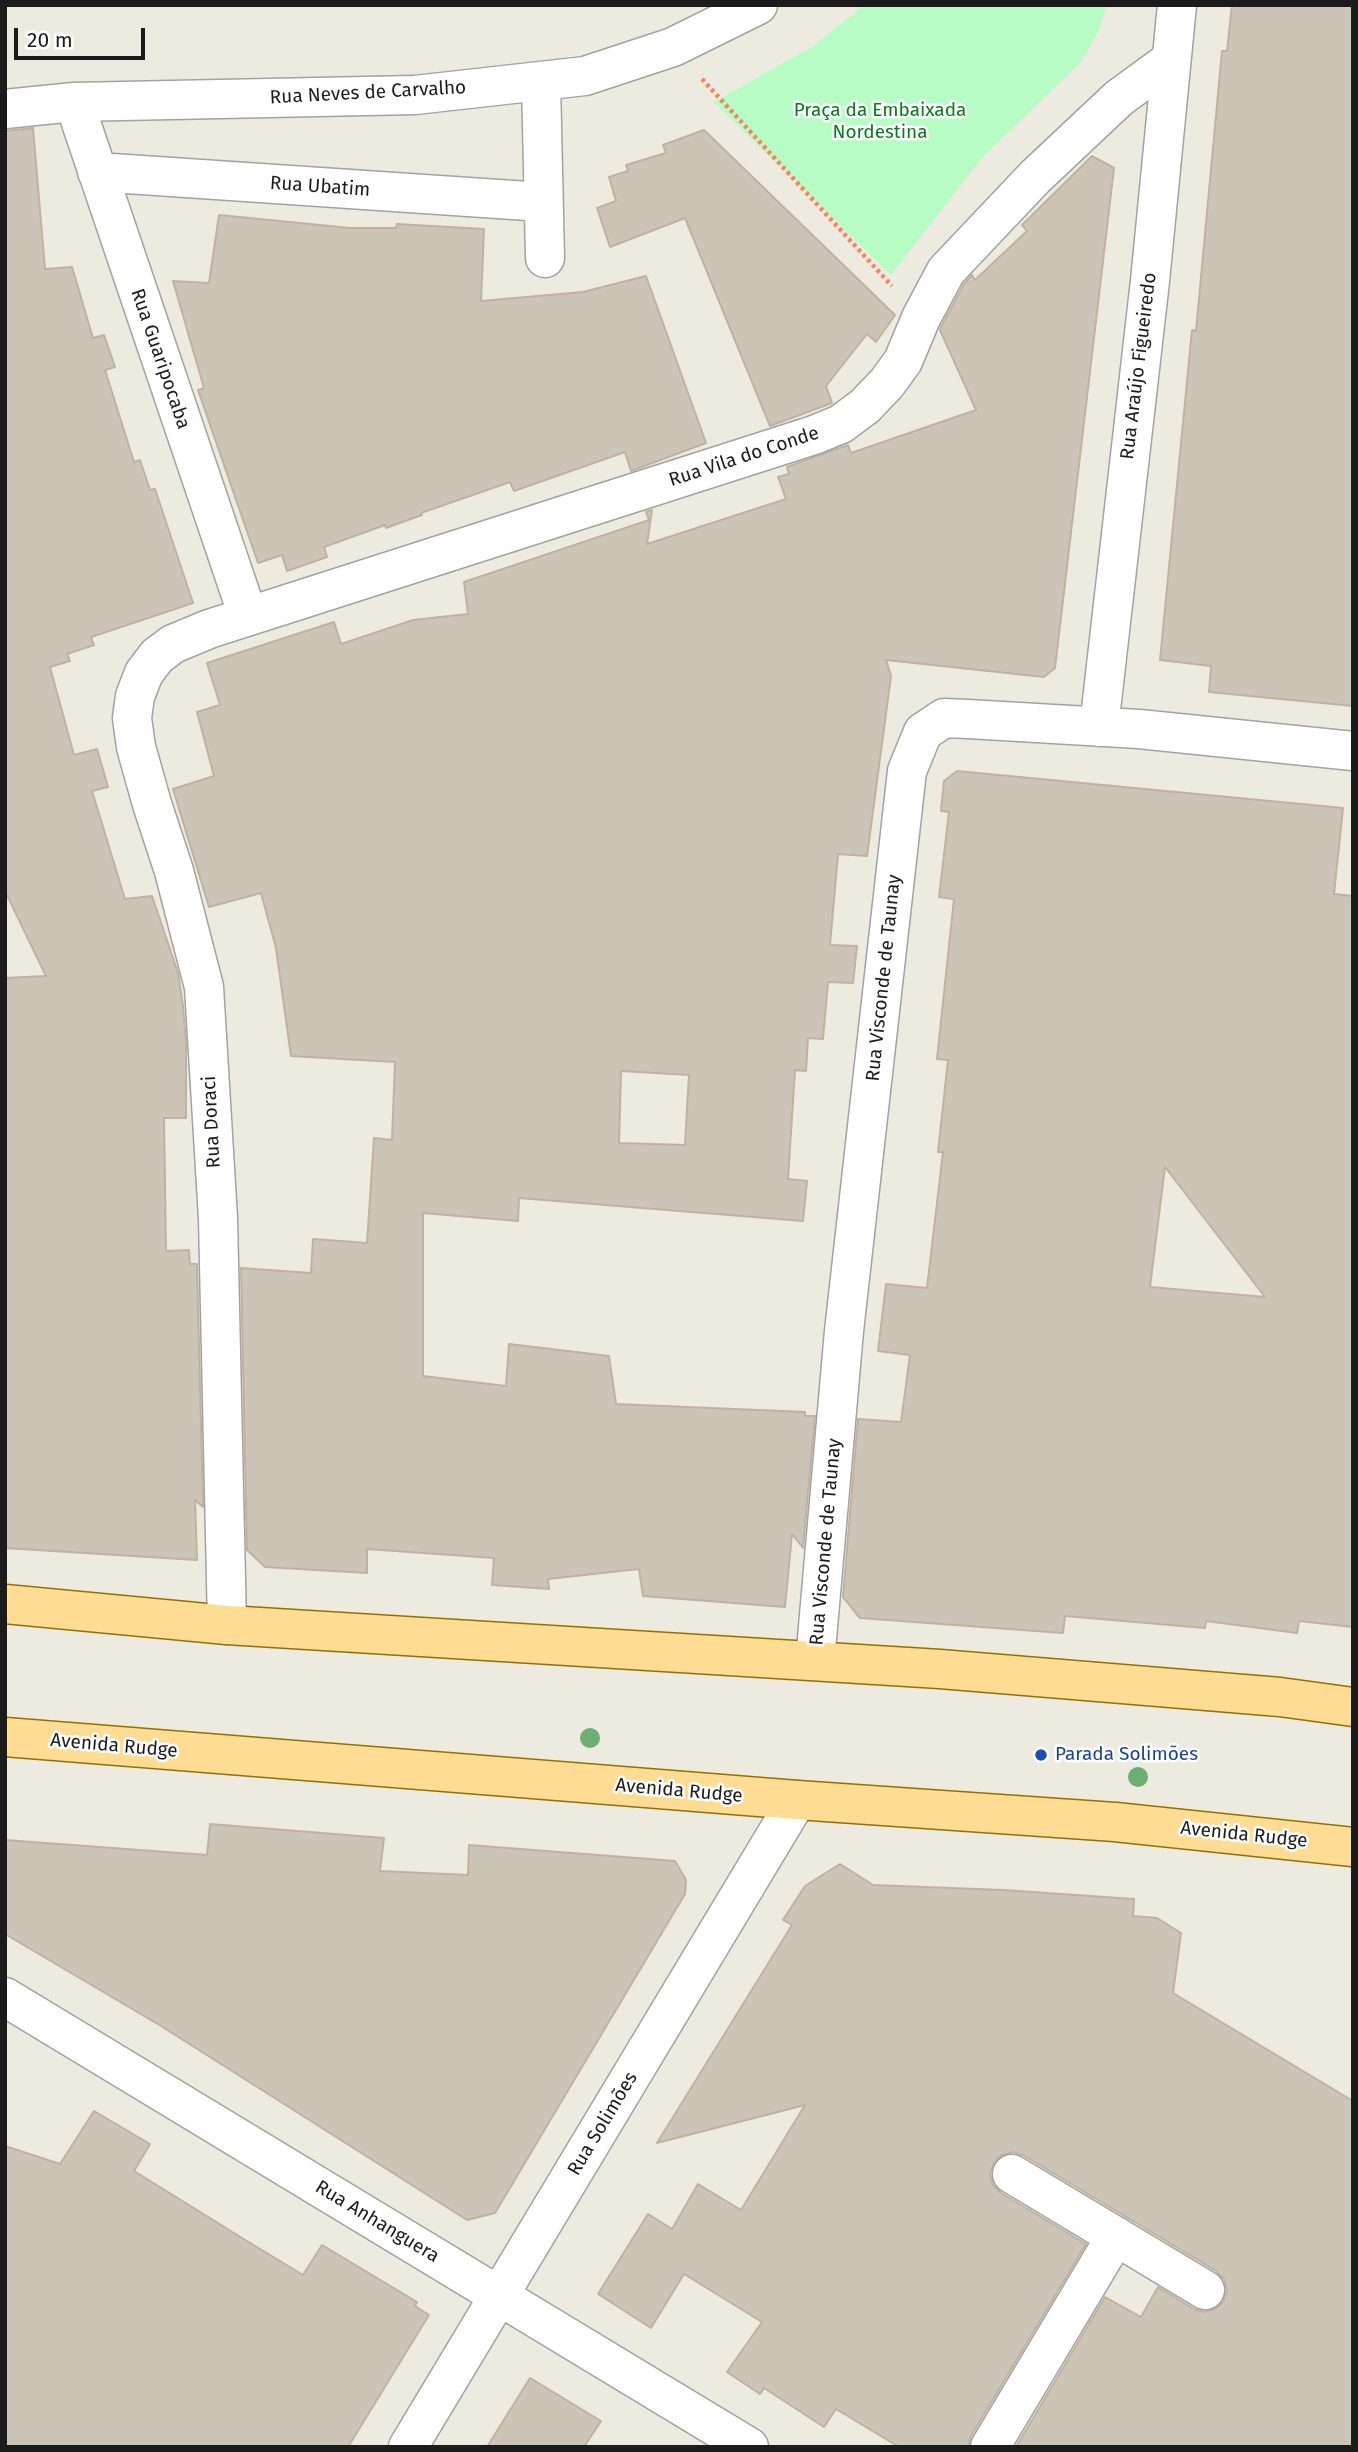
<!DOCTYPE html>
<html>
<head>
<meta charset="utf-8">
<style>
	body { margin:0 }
	#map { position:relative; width:1358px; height:2452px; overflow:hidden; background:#edeadf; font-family:"Fira Sans",sans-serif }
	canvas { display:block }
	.frame { position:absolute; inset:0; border:7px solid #1b1b1b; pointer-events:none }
	.scale { position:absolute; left:14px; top:28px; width:131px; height:32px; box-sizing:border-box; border:4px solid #1b1b1b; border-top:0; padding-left:9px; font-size:21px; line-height:24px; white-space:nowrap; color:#1b1b1b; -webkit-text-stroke:5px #fff; paint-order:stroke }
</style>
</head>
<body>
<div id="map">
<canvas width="1358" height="2452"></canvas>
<div class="frame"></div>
<div class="scale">20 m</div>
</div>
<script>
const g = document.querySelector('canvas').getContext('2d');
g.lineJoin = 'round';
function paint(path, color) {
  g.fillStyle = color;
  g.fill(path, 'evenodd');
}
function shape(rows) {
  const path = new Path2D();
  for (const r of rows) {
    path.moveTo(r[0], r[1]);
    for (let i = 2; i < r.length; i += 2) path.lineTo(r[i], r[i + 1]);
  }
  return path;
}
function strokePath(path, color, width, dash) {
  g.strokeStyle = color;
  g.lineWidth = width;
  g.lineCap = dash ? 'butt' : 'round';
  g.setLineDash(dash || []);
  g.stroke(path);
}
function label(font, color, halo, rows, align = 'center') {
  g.font = font + ' "Fira Sans",sans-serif';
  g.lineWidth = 5;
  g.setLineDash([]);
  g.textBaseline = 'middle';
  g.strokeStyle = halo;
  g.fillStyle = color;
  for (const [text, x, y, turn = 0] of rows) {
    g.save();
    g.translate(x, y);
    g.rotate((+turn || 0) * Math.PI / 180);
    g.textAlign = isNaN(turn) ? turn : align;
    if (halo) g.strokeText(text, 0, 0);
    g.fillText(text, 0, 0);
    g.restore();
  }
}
const park = shape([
	[865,5,1107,5,1099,30,1082,61,982,158,891,275,714,102,812,47]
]);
const building = shape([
	[1232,5,1353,5,1353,706,1209,692,1211,666,1160,660,1192,330,1196,331,1222,51,1227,51,1232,5],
	[33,128,45,269,72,267,93,338,104,335,115,367,105,370,134,462,140,460,150,490,155,489,193,603,91,637,94,645,67,654,70,661,50,667,74,755,97,749,108,787,92,791,125,899,152,896,178,973,183,1006,186,1044,186,1118,164,1118,166,1251,189,1250,190,1264,197,1264,203,1507,195,1500,197,1560,5,1548,5,978,46,976,5,891,5,131,33,128],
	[704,130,895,315,876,342,867,334,826,386,832,403,770,426,685,218,610,247,597,208,616,201,609,177,628,171,626,165,666,153,663,145,704,130],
	[1092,156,1114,168,1055,668,1044,677,886,660,891,676,867,856,838,854,830,945,857,946,853,983,828,982,823,1039,808,1038,806,1071,795,1070,788,1179,807,1181,803,1221,519,1198,518,1221,423,1213,423,1376,506,1386,509,1344,609,1356,616,1404,805,1412,805,1416,815,1416,803,1548,792,1534,785,1607,643,1596,639,1569,548,1579,549,1589,492,1585,494,1558,367,1549,367,1573,265,1567,247,1550,241,1268,311,1273,313,1239,367,1243,374,1138,392,1140,395,1062,291,1056,276,948,261,893,209,907,173,789,214,776,197,712,220,705,207,663,334,622,341,644,413,620,468,614,464,582,649,520,646,512,652,510,647,544,786,499,778,477,789,474,787,467,848,445,851,453,976,410,940,330,941,327,964,284,972,275,975,280,1027,231,1022,225,1092,156],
	[621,1071,689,1075,685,1145,619,1143,621,1071],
	[219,215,350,228,396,228,397,224,484,229,481,301,583,292,646,276,706,443,631,471,625,452,514,491,510,482,421,513,422,515,386,528,385,525,324,547,327,557,287,571,282,555,258,563,198,390,204,388,173,281,209,283,219,215],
	[957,771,1343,808,1334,894,1353,896,1353,1627,1299,1621,1297,1633,1206,1621,1205,1628,1065,1616,1063,1633,860,1618,843,1597,858,1419,901,1422,910,1355,878,1351,886,1284,927,1288,943,1152,938,1152,948,1060,937,1059,954,899,939,897,949,812,941,811,944,781,957,771],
	[1165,1167,1265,1297,1150,1287,1165,1167],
	[210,1824,384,1838,380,1871,468,1875,469,1845,675,1861,686,1880,685,1894,495,2213,467,2220,161,2026,5,1934,5,1840,207,1855,210,1824],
	[840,1864,873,1885,1003,1890,1134,1899,1133,1916,1157,1918,1181,1933,1173,1993,1353,2101,1353,2447,1016,2447,1105,2297,1141,2317,1158,2287,1194,2309,1204,2312,1215,2309,1223,2302,1227,2290,1224,2279,1216,2271,1023,2155,1013,2152,1002,2155,994,2162,990,2174,993,2185,1001,2193,1086,2244,971,2436,968,2447,899,2447,836,2409,824,2427,764,2388,760,2394,727,2372,762,2322,684,2274,651,2328,598,2294,648,2214,672,2229,698,2184,741,2210,805,2105,657,2143,792,1925,783,1920,805,1886,840,1864],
	[94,2111,150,2144,134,2171,247,2241,303,2275,322,2245,417,2302,415,2306,429,2315,348,2447,5,2447,5,2146,60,2164,94,2111],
	[530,2378,601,2421,584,2447,487,2447,530,2378]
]);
const path = shape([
	[702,79,892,286]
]);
const minor = shape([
	[541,81,545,258],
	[74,102,248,616],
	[5,109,74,102,415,95,585,76,673,47,758,5],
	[97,172,543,202],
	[1099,727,1150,281,1177,5],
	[227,1625,218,1218,204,987,174,871,152,804,136,747,132,718,135,696,144,673,157,656,173,644,209,629,814,435,841,424,865,406,887,383,903,361,921,318,946,271,1035,177,1119,98,1171,60],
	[815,1661,844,1331,907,771,923,732,944,718,968,719,1139,729,1353,751],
	[5,1997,749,2447],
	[1012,2174,1205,2290],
	[408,2447,797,1800],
	[990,2447,1116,2236]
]);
const major = shape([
	[5,1604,227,1625,940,1669,1280,1697,1353,1707],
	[5,1737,797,1800,1115,1822,1353,1847]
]);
const trees = [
	[590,1738],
	[1138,1777]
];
const markers = [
	[1041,1755,7,"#1a4fb4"]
];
const streetNames = [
	["Rua Neves de Carvalho",368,93,-3],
	["Rua Ubatim",320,187,4],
	["Rua Guaripocaba",160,359,71],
	["Rua Araújo Figueiredo",1139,366,-83],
	["Rua Vila do Conde",744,457,-18],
	["Rua Visconde de Taunay",884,978,-84],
	["Rua Doraci",212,1122,-93],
	["Rua Visconde de Taunay",826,1542,-85],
	["Avenida Rudge",114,1746,5],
	["Avenida Rudge",679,1791,5],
	["Avenida Rudge",1244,1835,6],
	["Rua Solimões",603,2124,-59],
	["Rua Anhanguera",377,2222,31]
];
const parkNames = [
	["Praça da Embaixada",880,111],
	["Nordestina",880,133]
];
const transitNames = [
	["Parada Solimões",1055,1755]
];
paint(park, '#b7fcc4');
paint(building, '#cdc4b8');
strokePath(building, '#c0b2a1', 2);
strokePath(minor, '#a2a2a2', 41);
strokePath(major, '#927100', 41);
strokePath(path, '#ff805f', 4.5, [3.5, 3.5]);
strokePath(minor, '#fff', 38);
strokePath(major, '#ffdc93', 38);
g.fillStyle = '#6dae74';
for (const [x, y] of trees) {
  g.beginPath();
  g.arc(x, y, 10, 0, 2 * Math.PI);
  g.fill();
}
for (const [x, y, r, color] of markers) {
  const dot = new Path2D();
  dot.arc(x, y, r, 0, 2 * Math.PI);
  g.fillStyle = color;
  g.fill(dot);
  strokePath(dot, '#fff', 2.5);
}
label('19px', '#1b1b1b', '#fff', streetNames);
label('19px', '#057d1c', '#fff', parkNames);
label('19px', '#164399', '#fff', transitNames, 'left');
</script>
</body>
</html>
